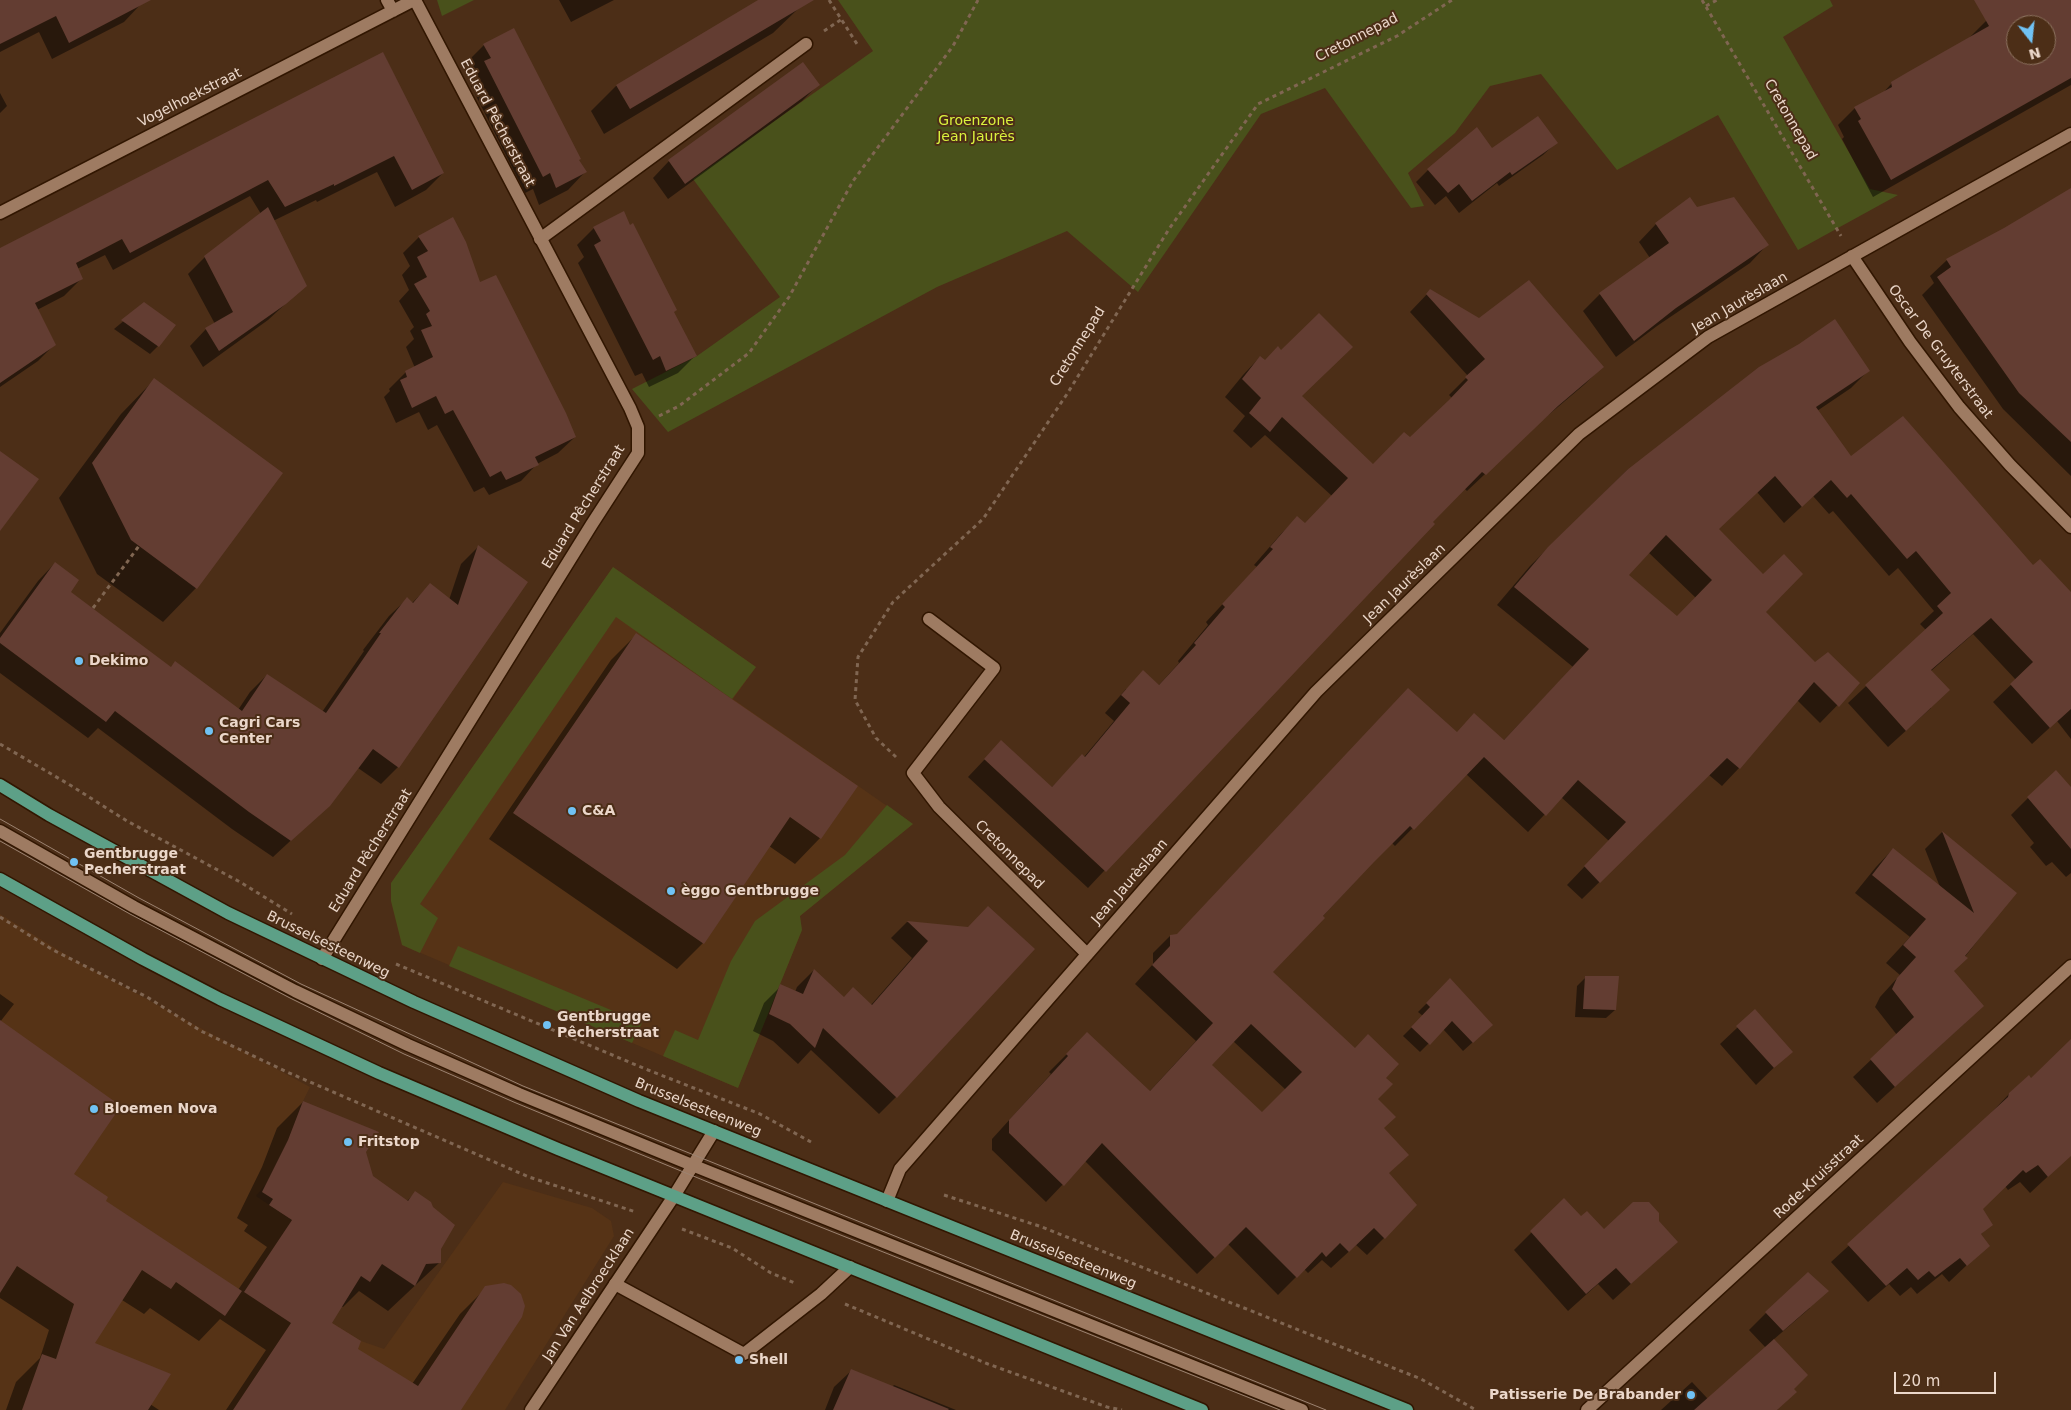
<!DOCTYPE html>
<html>
<head>
<meta charset="utf-8">
<style>
	body { margin:0 }
	#map { position:relative; width:2071px; height:1410px; overflow:hidden; background:#4c2e17; font-family:"DejaVu Sans",sans-serif }
	canvas { display:block }
	.north { position:absolute; left:2006px; top:15px; width:50px; height:50px; box-sizing:border-box; background:#4c2e17; border:1px solid #8c725f; border-radius:50%; rotate:164deg; font-size:14px; font-weight:700; line-height:20px; text-align:center; color:#ebd7ca }
	.north::after { content:''; display:block; margin:auto; width:18px; height:22px; background:#70c2f4; clip-path:polygon(50% 0,100% 100%,50% 72%,0 100%) }
	.scale { position:absolute; left:1894px; top:1372px; width:102px; height:22px; box-sizing:border-box; border:2px solid #ebd7ca; border-top:0; padding-left:6px; font-size:15px; line-height:18px; white-space:nowrap; color:#ebd7ca; -webkit-text-stroke:4px #4c2e17; paint-order:stroke }
</style>
</head>
<body>
<div id="map">
<canvas width="2071" height="1410"></canvas>
<div class="north">N</div>
<div class="scale">20 m</div>
</div>
<script>
const g = document.querySelector('canvas').getContext('2d');
g.lineJoin = 'round';
function paint(path, color) {
  g.fillStyle = color;
  g.fill(path, 'evenodd');
}
function shape(rows) {
  const path = new Path2D();
  for (const r of rows) {
    path.moveTo(r[0], r[1]);
    for (let i = 2; i < r.length; i += 2) path.lineTo(r[i], r[i + 1]);
  }
  return path;
}
function strokePath(path, color, width, dash) {
  g.strokeStyle = color;
  g.lineWidth = width;
  g.lineCap = dash ? 'butt' : 'round';
  g.setLineDash(dash || []);
  g.stroke(path);
}
function label(font, color, halo, rows, align = 'center') {
  g.font = font + ' "DejaVu Sans",sans-serif';
  g.lineWidth = 4;
  g.setLineDash([]);
  g.textBaseline = 'middle';
  g.strokeStyle = halo;
  g.fillStyle = color;
  for (const [text, x, y, turn = 0] of rows) {
    g.save();
    g.translate(x, y);
    g.rotate((+turn || 0) * Math.PI / 180);
    g.textAlign = isNaN(turn) ? turn : align;
    if (halo) g.strokeText(text, 0, 0);
    g.fillText(text, 0, 0);
    g.restore();
  }
}
const built = shape([
	[613,567,756,667,733,699,913,824,800,916,802,930,738,1088,402,945,391,901,391,883],
	[0,914,78,962,310,1087,303,1101,288,1140,266,1184,256,1196,292,1220,245,1292,264,1305,332,1323,361,1341,384,1349,503,1182,592,1208,611,1221,614,1236,505,1410,0,1410]
]);
const green = shape([
	[437,0,474,0,442,16],
	[838,0,1830,0,1833,6,1783,37,1870,189,1898,195,1798,250,1718,115,1617,170,1541,74,1490,86,1455,133,1408,173,1424,206,1411,208,1325,88,1261,114,1138,292,1067,231,937,287,668,432,632,389,697,356,780,297,693,179,873,51],
	[613,567,756,667,732,699,616,617,420,904,438,918,420,953,402,945,391,901,391,883],
	[887,805,913,824,800,916,802,930,738,1088,663,1056,675,1030,698,1040,731,961,755,921,845,855],
	[458,946,642,1023,632,1043,449,966]
]);
const shadow = shape([
	[22,0,148,0,140,5,124,22,52,59,39,32,0,52,0,3],
	[559,0,614,0,571,22],
	[761,0,794,0,799,8,773,33,604,134,591,111,616,86],
	[2021,0,2071,0,2071,85,1873,197,1842,139,1844,137,1838,125,1855,108,1882,94,1892,83,1969,38,1986,21],
	[2016,25,2046,25,2046,55,2016,55],
	[484,45,578,160,585,172,568,190,539,205,533,189,525,193,468,80,473,74,467,62],
	[383,53,443,173,426,190,395,207,377,172,317,202,316,200,273,221,305,286,268,320,203,367,190,346,206,329,215,324,188,274,205,257,261,214,250,196,113,270,105,255,77,269,81,279,64,296,37,310,55,344,38,361,0,387,0,249],
	[802,64,818,85,802,101,668,199,653,178,669,161],
	[0,93,7,106,0,113],
	[1556,143,1543,155,1499,186,1497,183,1459,213,1446,196,1435,205,1416,182,1428,170,1492,150],
	[2071,190,2071,476,2003,409,1922,295,1934,283,1930,276,1947,260,2005,229],
	[1697,209,1767,245,1750,263,1657,326,1616,357,1583,311,1600,294,1650,258,1639,242,1656,224],
	[594,228,673,312,696,355,678,373,649,387,642,373,635,376,578,263,584,257,577,245],
	[419,237,480,284,575,437,558,453,537,464,521,481,489,495,484,487,474,492,437,425,428,430,419,412,396,423,384,397,390,391,389,389,406,372,415,368,406,347,414,339,410,331,414,327,399,301,409,290,402,275,410,266,403,253],
	[1430,291,1479,320,1602,367,1585,384,1539,423,1467,491,1464,488,1088,888,968,777,1001,742,1051,788,1082,756,1084,757,1114,721,1105,713,1126,689,1158,686,1179,663,1178,661,1208,625,1206,622,1257,567,1254,565,1280,535,1297,518,1305,524,1332,496,1265,435,1251,448,1233,431,1245,416,1225,397,1243,375,1260,357,1373,466,1410,439,1452,398,1449,395,1468,376,1410,312],
	[144,304,158,346,150,354,114,329],
	[1869,370,1851,388,1817,411,1851,458,2033,567,2071,594,2071,739,2057,721,2032,744,1993,702,2016,680,1973,634,1931,671,1931,708,1888,747,1848,703,1926,630,1920,624,1934,611,1898,568,1889,576,1833,511,1829,514,1813,496,1784,523,1757,492,1718,529,1764,612,1815,664,1859,683,1820,723,1797,700,1739,768,1722,786,1709,775,1582,899,1567,885,1609,841,1561,797,1528,832,1466,774,1395,846,1392,843,1374,861,1271,972,1384,1078,1377,1099,1383,1128,1388,1173,1384,1238,1367,1255,1356,1245,1331,1268,1322,1260,1308,1273,1304,1269,1278,1295,1228,1244,1197,1274,1085,1161,1046,1202,992,1150,992,1139,1051,1074,1049,1072,1087,1034,1149,1092,1196,1041,1135,984,1153,964,1153,953,1170,936,1177,936,1456,733,1503,741,1573,667,1497,605,1530,566,1627,470],
	[1648,552,1696,598,1677,617,1627,575],
	[1233,1041,1286,1090,1262,1113,1210,1065],
	[154,380,196,588,163,622,97,574,59,498,121,414],
	[478,547,526,582,398,767,381,784,358,768,329,805,273,857,232,829,98,728,88,738,0,673,0,633,38,581,55,563,70,592,170,668,238,710,250,692,267,675,322,712,364,651,363,650,389,616,407,599,412,603,430,585,449,600,461,564],
	[636,635,820,838,795,864,769,846,703,943,677,969,489,839,611,660],
	[2071,788,2071,873,2066,877,2052,862,2046,866,2030,847,2034,843,2011,815,2028,798],
	[1942,832,2015,893,1953,972,1965,1023,1877,1103,1853,1077,1897,1035,1875,1007,1880,997,1900,975,1886,963,1910,937,1855,893,1876,867,1893,849,1940,887,1925,849],
	[907,922,968,928,896,1097,879,1114,811,1050,798,1064,773,1041,753,1031,764,1003,781,986,795,992,797,987,814,970,843,998,871,1005,912,958,891,938],
	[1586,977,1615,1010,1606,1018,1575,1017,1577,986],
	[1450,980,1483,1033,1463,1051,1443,1029,1420,1052,1403,1036,1423,1016,1418,1012],
	[0,994,14,1004,0,1022,72,1175,104,1201,238,1290,267,1247,244,1231,248,1225,237,1218,262,1167,277,1128,303,1102,365,1152,372,1177,406,1202,415,1193,439,1249,440,1262,388,1311,359,1291,343,1307,341,1306,330,1323,356,1349,412,1384,460,1314,486,1288,459,1410,226,1410,266,1350,220,1319,199,1341,150,1308,144,1314,122,1300,93,1344,150,1404,159,1410,6,1410,16,1382,40,1358,49,1330,0,1298],
	[1755,1011,1791,1051,1756,1085,1720,1044],
	[2071,1040,2071,1155,2030,1193,2020,1182,2008,1190,2005,1186,1981,1209,1991,1224,1980,1235,1988,1245,1949,1282,1942,1274,1917,1294,1911,1287,1900,1296,1889,1284,1868,1302,1831,1262,1992,1114,1992,1112,2009,1094,2031,1079],
	[1564,1200,1580,1218,1604,1230,1657,1222,1677,1242,1613,1300,1598,1284,1568,1311,1514,1250],
	[1810,1308,1773,1340,1792,1389,1777,1410,1661,1410,1692,1382,1708,1399,1766,1348,1749,1330,1766,1313],
	[851,1371,892,1387,894,1385,956,1410,825,1410,834,1387]
]);
const building = shape([
	[0,0,151,0,69,43,56,16,0,44],
	[758,0,814,0,630,109,616,85],
	[1974,0,2071,0,2071,78,1891,180,1858,121,1861,119,1854,107,1892,87,1891,82,1908,72,1989,26],
	[2016,25,2046,25,2046,55,2016,55],
	[514,28,581,159,579,160,587,172,556,188,550,173,543,177,484,61,491,58,483,44],
	[383,52,444,173,412,190,394,156,334,186,334,184,285,207,268,180,130,253,122,239,76,263,83,279,35,303,56,345,0,383,0,248],
	[803,62,820,85,685,184,668,160],
	[1538,116,1558,143,1512,175,1510,172,1472,201,1459,184,1448,193,1427,169,1477,127,1492,148],
	[2071,188,2071,442,2019,393,1937,277,1951,267,1946,259,2004,228],
	[1690,197,1697,207,1734,197,1769,245,1676,308,1634,341,1599,293,1669,243,1655,223],
	[268,207,307,286,286,304,219,351,205,328,233,312,204,256],
	[624,211,630,225,633,223,677,310,674,312,697,356,666,371,660,356,653,360,594,245,601,241,593,227],
	[453,217,466,242,480,282,496,275,566,413,576,437,535,457,539,465,506,480,501,471,490,477,453,410,445,414,436,396,412,408,400,380,407,377,405,371,433,357,421,330,432,326,426,314,430,311,414,284,427,277,417,257,428,251,418,236],
	[1529,280,1604,367,1558,406,1486,475,1482,472,1433,522,1435,524,1106,872,984,759,1001,740,1052,787,1082,754,1085,757,1130,703,1121,695,1143,670,1159,685,1196,645,1194,643,1225,607,1222,604,1273,549,1270,547,1297,516,1305,523,1348,478,1282,417,1270,432,1249,413,1261,398,1242,379,1260,356,1265,360,1278,346,1281,350,1319,313,1353,347,1302,396,1373,464,1404,432,1410,437,1449,400,1468,380,1465,377,1485,359,1426,294,1430,289,1479,318],
	[144,302,176,325,159,347,121,320],
	[1835,319,1870,371,1816,407,1851,456,1903,416,2033,565,2040,559,2071,592,2071,709,2050,728,2010,684,2033,662,1991,618,1931,670,1950,690,1906,731,1865,685,1943,613,1937,606,1951,593,1916,551,1907,559,1851,494,1847,498,1831,480,1802,507,1775,476,1719,529,1763,574,1784,554,1803,574,1766,612,1815,662,1828,652,1860,683,1839,707,1814,682,1740,769,1727,758,1600,883,1584,866,1626,822,1578,780,1546,816,1484,757,1414,830,1410,826,1374,862,1323,916,1325,918,1273,972,1355,1048,1368,1034,1399,1064,1386,1078,1393,1084,1378,1099,1396,1117,1384,1128,1409,1155,1389,1173,1417,1205,1385,1239,1374,1228,1349,1252,1340,1243,1326,1257,1322,1252,1297,1278,1246,1227,1215,1258,1102,1143,1064,1186,1009,1133,1009,1120,1068,1056,1066,1054,1087,1032,1150,1091,1213,1023,1152,965,1170,946,1170,935,1177,934,1408,688,1457,732,1474,713,1504,740,1589,649,1514,587,1548,547,1627,470,1759,367,1799,344],
	[1666,535,1712,580,1677,616,1629,575],
	[1251,1024,1302,1072,1262,1112,1212,1065],
	[154,378,283,473,197,589,131,540,92,463],
	[0,451,39,479,0,531],
	[478,545,528,582,399,768,373,749,330,806,291,841,249,812,115,711,106,722,0,643,0,638,55,562,79,580,71,592,171,667,175,661,242,711,267,674,326,713,381,633,379,633,407,597,413,603,430,583,458,605],
	[636,633,858,786,821,839,790,817,704,944,513,813],
	[2056,770,2071,787,2071,849,2027,797],
	[1942,831,2017,893,1965,956,1968,958,1954,971,1984,1006,1895,1087,1870,1059,1914,1017,1892,989,1897,978,1916,957,1903,945,1926,919,1872,875,1893,848,1974,913],
	[988,906,1035,949,897,1098,823,1028,815,1048,790,1024,769,1014,780,984,803,994,814,969,844,997,853,987,872,1005,928,941,907,921,968,927],
	[1585,976,1619,976,1616,1010,1583,1009],
	[1450,978,1493,1025,1473,1043,1452,1021,1430,1045,1411,1027,1430,1007,1426,1003],
	[1755,1009,1793,1052,1774,1068,1736,1026],
	[0,1020,121,1106,74,1174,108,1197,106,1201,242,1291,225,1316,176,1282,171,1289,142,1270,95,1343,171,1374,148,1410,22,1410,42,1354,56,1359,74,1304,17,1266,0,1293],
	[2071,1039,2071,1156,2048,1177,2038,1165,2026,1173,2023,1170,1983,1209,1993,1225,1981,1234,1990,1246,1967,1266,1960,1258,1935,1277,1929,1271,1918,1280,1907,1268,1886,1286,1847,1244,2008,1097,2009,1093,2029,1075,2031,1078],
	[303,1101,379,1132,366,1152,373,1176,408,1201,415,1191,431,1202,433,1207,455,1225,441,1249,441,1263,426,1264,415,1286,382,1264,370,1282,361,1276,332,1323,361,1341,358,1349,418,1386,485,1286,504,1283,511,1285,521,1294,525,1306,522,1317,461,1410,233,1410,291,1323,244,1292,292,1220,269,1205,273,1199,262,1192,288,1140],
	[1564,1198,1581,1216,1587,1211,1604,1229,1633,1202,1649,1202,1659,1213,1659,1221,1678,1242,1631,1284,1616,1268,1586,1294,1530,1231],
	[1808,1272,1829,1291,1783,1331,1765,1312],
	[1774,1339,1808,1375,1794,1389,1797,1392,1777,1410,1694,1410],
	[851,1369,949,1409,948,1410,833,1410]
]);
const path = shape([
	[829,0,857,44],
	[1702,0,1841,236],
	[1706,6,1717,0],
	[824,31,842,19],
	[659,416,679,406,749,353,789,297,853,181,953,46,978,0],
	[93,608,139,546],
	[0,744,70,785,127,821,240,882,292,914],
	[896,757,876,738,855,700,858,657,893,602,983,519,1067,394,1169,229,1258,104,1397,36,1452,0],
	[0,917,53,950,147,997,201,1031,287,1072,529,1177,636,1212],
	[396,964,648,1070,760,1114,811,1142],
	[944,1195,1042,1227,1421,1379,1476,1410],
	[682,1229,732,1248,771,1273,795,1283],
	[845,1304,988,1364,1107,1407,1122,1410]
]);
const lane = shape([
	[540,239,806,44],
	[929,619,994,668,913,773,939,807,1087,954],
	[0,831,134,907,295,991,408,1045,519,1094,692,1165,1302,1410],
	[615,1284,744,1354,821,1294,850,1267]
]);
const street = shape([
	[387,0,393,11],
	[0,213,414,0],
	[1852,256,1910,342,1959,407,2010,465,2071,527],
	[322,959,592,524,638,453,638,427,630,408,415,0],
	[887,1201,900,1169,1316,692,1579,434,1708,337,2071,134],
	[1587,1410,2071,966]
]);
const secondary = shape([
	[531,1410,674,1196,714,1131]
]);
const primary = shape([
	[0,785,49,815,228,913,414,1002,639,1101,1407,1410],
	[0,879,143,959,220,999,379,1073,558,1149,1202,1410]
]);
const tram = shape([
	[0,819,139,898,301,984,523,1086,1326,1410],
	[0,841,130,914,290,998,404,1054,516,1103,715,1185,1280,1410]
]);
const markers = [
	[79,661,5,"#70c2f4"],
	[209,731,5,"#70c2f4"],
	[572,811,5,"#70c2f4"],
	[74,862,5,"#70c2f4"],
	[671,891,5,"#70c2f4"],
	[547,1025,5,"#70c2f4"],
	[94,1109,5,"#70c2f4"],
	[348,1142,5,"#70c2f4"],
	[739,1360,5,"#70c2f4"],
	[1691,1395,5,"#70c2f4"]
];
const streetNames = [
	["Cretonnepad",1357,38,-27],
	["Vogelhoekstraat",190,98,-27],
	["Cretonnepad",1790,120,60],
	["Eduard Pêcherstraat",497,123,62],
	["Jean Jaurèslaan",1740,303,-30],
	["Cretonnepad",1078,347,-58],
	["Oscar De Gruyterstraat",1940,352,53],
	["Eduard Pêcherstraat",584,507,-58],
	["Jean Jaurèslaan",1405,584,-44],
	["Eduard Pêcherstraat",371,851,-58],
	["Cretonnepad",1009,855,45],
	["Jean Jaurèslaan",1130,882,-49],
	["Brusselsesteenweg",328,945,26],
	["Brusselsesteenweg",698,1108,22],
	["Rode-Kruisstraat",1819,1177,-43],
	["Brusselsesteenweg",1073,1260,22],
	["Jan Van Aelbroecklaan",589,1295,-57]
];
const parkNames = [
	["Groenzone",976,121],
	["Jean Jaurès",976,137]
];
const poiNames = [
	["Dekimo",89,661],
	["Cagri Cars",219,723],
	["Center",219,739],
	["C&A",582,811],
	["Gentbrugge",84,854],
	["Pecherstraat",84,870],
	["èggo Gentbrugge",681,891],
	["Gentbrugge",557,1017],
	["Pêcherstraat",557,1033],
	["Bloemen Nova",104,1109],
	["Fritstop",358,1142],
	["Shell",749,1360],
	["Patisserie De Brabander",1681,1395,"right"]
];
paint(built, '#563316');
paint(green, '#49511b');
paint(shadow, '#0007');
paint(building, '#633d32');
strokePath(lane, '#311600', 15);
strokePath(street, '#311600', 15);
strokePath(secondary, '#311600', 15);
strokePath(primary, '#311600', 15);
strokePath(path, '#806652', 3, [4, 4]);
strokePath(lane, '#9e7b62', 12);
strokePath(street, '#9e7b62', 12);
strokePath(secondary, '#9e7b62', 12);
strokePath(primary, '#5da087', 12);
strokePath(tram, '#9c8371', 1);
for (const [x, y, r, color] of markers) {
  const dot = new Path2D();
  dot.arc(x, y, r, 0, 2 * Math.PI);
  g.fillStyle = color;
  g.fill(dot);
  strokePath(dot, '#4c2e17', 2);
}
label('14px', '#ebd7ca', '#4c2e17', streetNames);
label('14px', '#daf23d', '#4c2e17', parkNames);
label('bold 14px', '#ebd7ca', '#4c2e17', poiNames, 'left');
</script>
</body>
</html>
